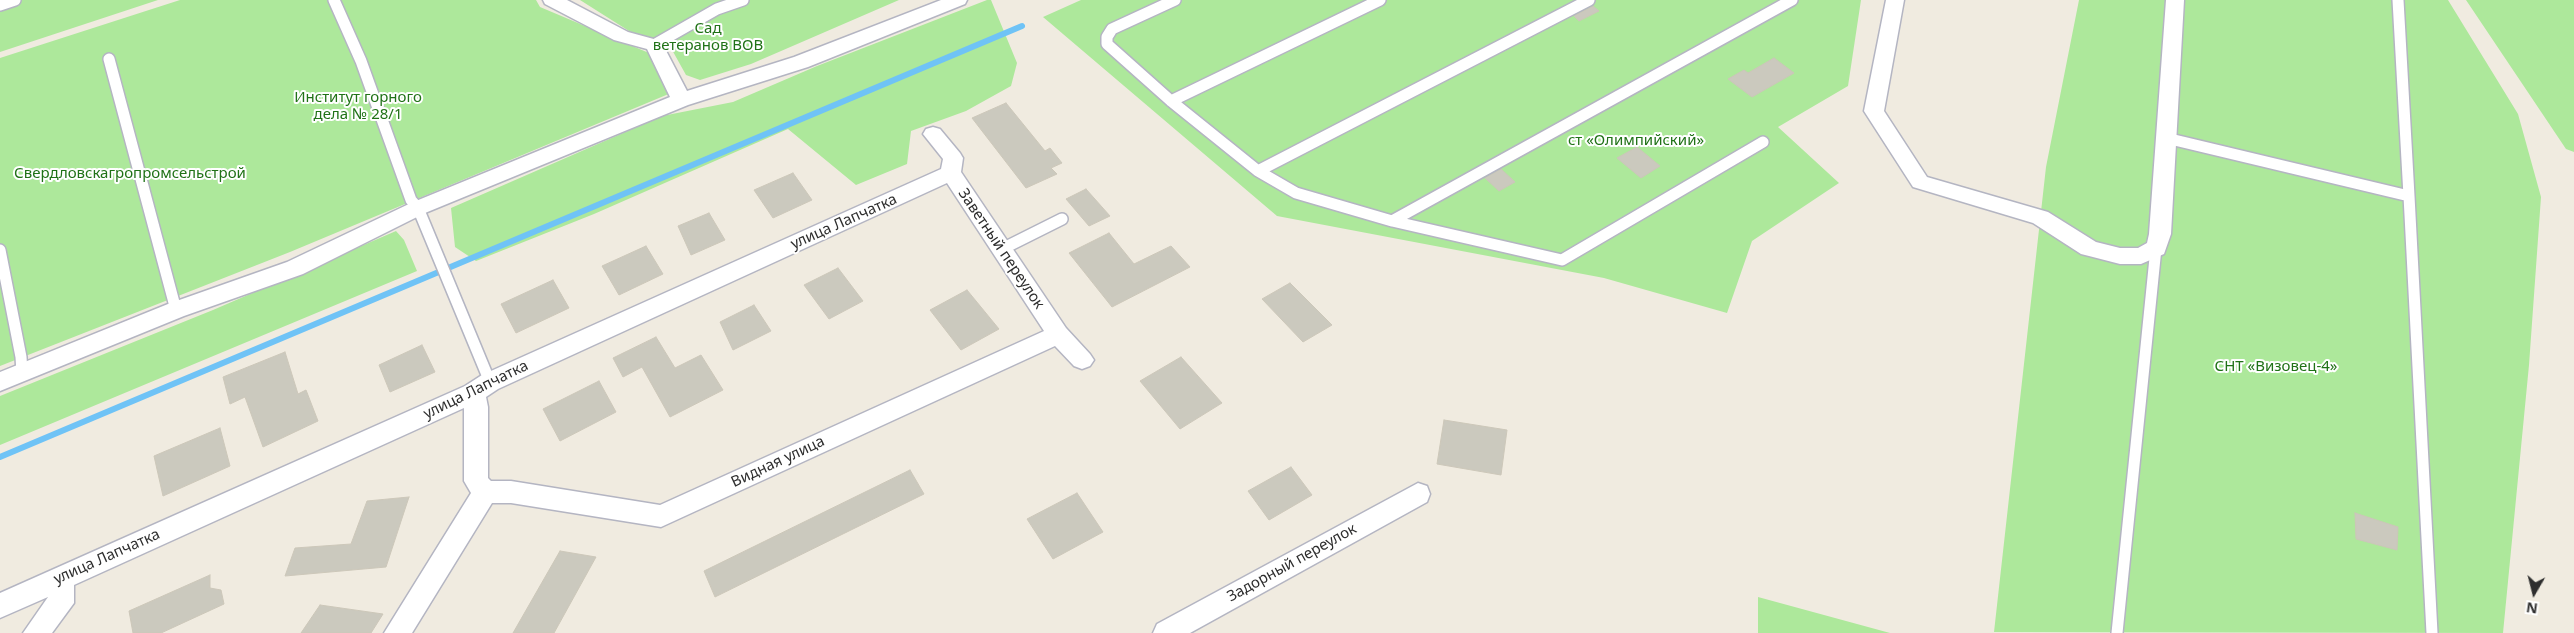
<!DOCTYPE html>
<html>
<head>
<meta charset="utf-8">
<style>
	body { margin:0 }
	#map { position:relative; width:2574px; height:633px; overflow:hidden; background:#f0ebe0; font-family:"Noto Sans",sans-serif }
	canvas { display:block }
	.north { position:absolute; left:2509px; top:568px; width:50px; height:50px; -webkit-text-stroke:4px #fff; paint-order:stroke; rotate:188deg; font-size:14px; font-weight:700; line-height:20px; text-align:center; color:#2e2e2e }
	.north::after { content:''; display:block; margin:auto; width:18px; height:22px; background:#2e2e2e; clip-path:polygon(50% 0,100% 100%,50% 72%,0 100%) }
</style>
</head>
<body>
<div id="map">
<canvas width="2574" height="633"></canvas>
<div class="north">N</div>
</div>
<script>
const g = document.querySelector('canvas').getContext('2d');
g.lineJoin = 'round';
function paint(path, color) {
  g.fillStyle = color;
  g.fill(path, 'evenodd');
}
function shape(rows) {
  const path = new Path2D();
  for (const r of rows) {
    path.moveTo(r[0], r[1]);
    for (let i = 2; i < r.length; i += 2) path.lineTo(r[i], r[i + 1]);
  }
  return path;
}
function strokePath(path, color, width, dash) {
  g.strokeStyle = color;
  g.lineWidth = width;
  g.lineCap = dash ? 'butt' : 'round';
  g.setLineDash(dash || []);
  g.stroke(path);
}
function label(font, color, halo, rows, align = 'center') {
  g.font = font + ' "Noto Sans",sans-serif';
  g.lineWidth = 4;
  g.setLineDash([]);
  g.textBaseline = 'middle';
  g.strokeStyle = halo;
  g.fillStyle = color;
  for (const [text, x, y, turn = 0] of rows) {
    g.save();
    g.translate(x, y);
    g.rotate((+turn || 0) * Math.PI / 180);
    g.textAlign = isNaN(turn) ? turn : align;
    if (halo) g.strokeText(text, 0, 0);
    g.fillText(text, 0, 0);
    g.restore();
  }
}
const green = shape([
	[0,0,158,0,0,52],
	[180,0,536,0,540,7,649,53,671,93,290,252,0,366,0,58],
	[580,0,899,0,751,64,700,80,686,75,671,48,629,31],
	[987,0,991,0,1017,63,1011,86,966,111,911,131,907,164,856,185,788,129,594,214,476,261,455,247,451,208,662,116,733,102,817,66],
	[1081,0,1861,0,1848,86,1778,127,1839,183,1752,241,1727,313,1604,278,1277,216,1043,17],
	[2079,0,2448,0,2518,114,2541,197,2529,365,2503,633,1994,632,2046,167],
	[2466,0,2574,0,2574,152,2566,149],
	[396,231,404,240,417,271,0,445,0,396,213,310],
	[1758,597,1890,633,1758,633]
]);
const stream = shape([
	[0,457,1022,26]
]);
const building = shape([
	[1593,6,1599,11,1579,21,1574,16,1593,6],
	[1774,58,1794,73,1752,97,1728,79,1744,70,1748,73,1774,58],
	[1006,103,1045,151,1050,148,1062,163,1051,168,1057,174,1026,188,972,118,1006,103],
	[1637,147,1660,166,1641,178,1617,158,1637,147],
	[1501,169,1515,182,1499,191,1485,178,1501,169],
	[793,173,812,200,773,218,754,190,793,173],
	[1086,189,1110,216,1089,226,1066,199,1086,189],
	[709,213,725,240,691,255,678,226,709,213],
	[1109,233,1134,264,1171,246,1190,267,1112,307,1069,253,1109,233],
	[646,246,663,274,619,295,602,266,646,246],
	[838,268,863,301,829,319,804,285,838,268],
	[553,280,569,308,516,333,501,304,553,280],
	[1290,283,1332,325,1303,342,1262,299,1290,283],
	[967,290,999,329,961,350,930,310,967,290],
	[754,305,771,331,733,350,720,322,754,305],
	[656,337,675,368,701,355,723,390,670,417,642,367,623,377,613,358,656,337],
	[422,345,435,372,390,392,379,365,422,345],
	[285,352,298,394,306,390,318,421,263,447,245,397,230,404,223,377,285,352],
	[1181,357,1222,403,1180,429,1140,381,1181,357],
	[599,381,616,412,560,441,543,409,599,381],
	[1444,420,1507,430,1501,475,1437,464,1444,420],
	[220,428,230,466,163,496,154,456,220,428],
	[1291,467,1312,495,1269,520,1248,491,1291,467],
	[910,470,924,494,715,597,704,571,910,470],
	[1077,493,1103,532,1053,559,1027,519,1077,493],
	[409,497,386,567,285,576,295,548,351,544,367,501,409,497],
	[2355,513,2398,527,2397,550,2356,539,2355,513],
	[560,551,596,557,554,633,513,633,560,551],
	[210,575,210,588,221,590,224,604,161,633,133,633,129,611,210,575],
	[320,605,383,614,371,633,301,633,320,605]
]);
const service = shape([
	[334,0,361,61,411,200,418,208,490,382],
	[1175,0,1112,29,1107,37,1107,44,1171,101,1258,171,1296,193,1392,221,1792,0],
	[0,5,15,0],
	[654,45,717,9,743,0],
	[109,59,176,310],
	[1171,101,1380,0],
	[2166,138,2409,196,2398,0],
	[1258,171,1589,0],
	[2409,196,2432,633],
	[1392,221,1562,260,1763,142],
	[1002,249,1062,219],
	[0,250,21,357,22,373],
	[2117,633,2156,248]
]);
const minor = shape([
	[543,0,567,0,628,32,661,41,687,91,794,57,941,0,967,0,965,4,808,67,688,105,425,213,303,274,184,316,0,391,0,372,168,304,287,262,411,203,670,97,647,49,614,40,545,4,543,0],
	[1886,0,1904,0,1884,111,1927,177,2048,212,2096,242,2120,248,2138,248,2147,243,2149,234,2166,0,2184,0,2171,234,2164,254,2141,264,2120,264,2089,256,2081,254,2033,223,1913,187,1864,111,1886,0],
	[933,127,940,129,960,153,963,158,961,172,1066,328,1090,354,1094,360,1090,366,1082,369,1074,366,1055,346,661,527,511,503,492,503,412,633,384,633,471,493,464,481,464,408,74,585,74,603,52,633,23,633,48,597,0,618,0,593,465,386,482,375,941,169,943,159,923,134,926,129,933,127],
	[947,183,1044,331,660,505,511,481,491,481,488,478,488,407,486,397,498,389,947,183],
	[1418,483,1427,486,1430,494,1427,502,1190,633,1153,633,1157,624,1418,483]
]);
const parkNames = [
	["Сад",708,29],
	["ветеранов ВОВ",708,46],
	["Институт горного",358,98],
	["дела № 28/1",358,115],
	["ст «Олимпийский»",1636,141],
	["Свердловскагропромсельстрой",130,174],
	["СНТ «Визовец-4»",2276,367]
];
const streetNames = [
	["улица Лапчатка",844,222,-24],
	["Заветный переулок",1001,249,56],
	["улица Лапчатка",476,390,-26],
	["Видная улица",778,462,-25],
	["улица Лапчатка",107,557,-24],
	["Задорный переулок",1292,563,-29]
];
paint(green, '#ade89b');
strokePath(stream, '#6fc3f6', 6);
paint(building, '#cbc9be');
strokePath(building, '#ccc7b9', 1);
strokePath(service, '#b4b5c2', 14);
strokePath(minor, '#b4b5c2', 3);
strokePath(service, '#fff', 11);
paint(minor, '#fff');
label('15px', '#207217', '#fff', parkNames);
label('15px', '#2e2e2e', '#fff', streetNames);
</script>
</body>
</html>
